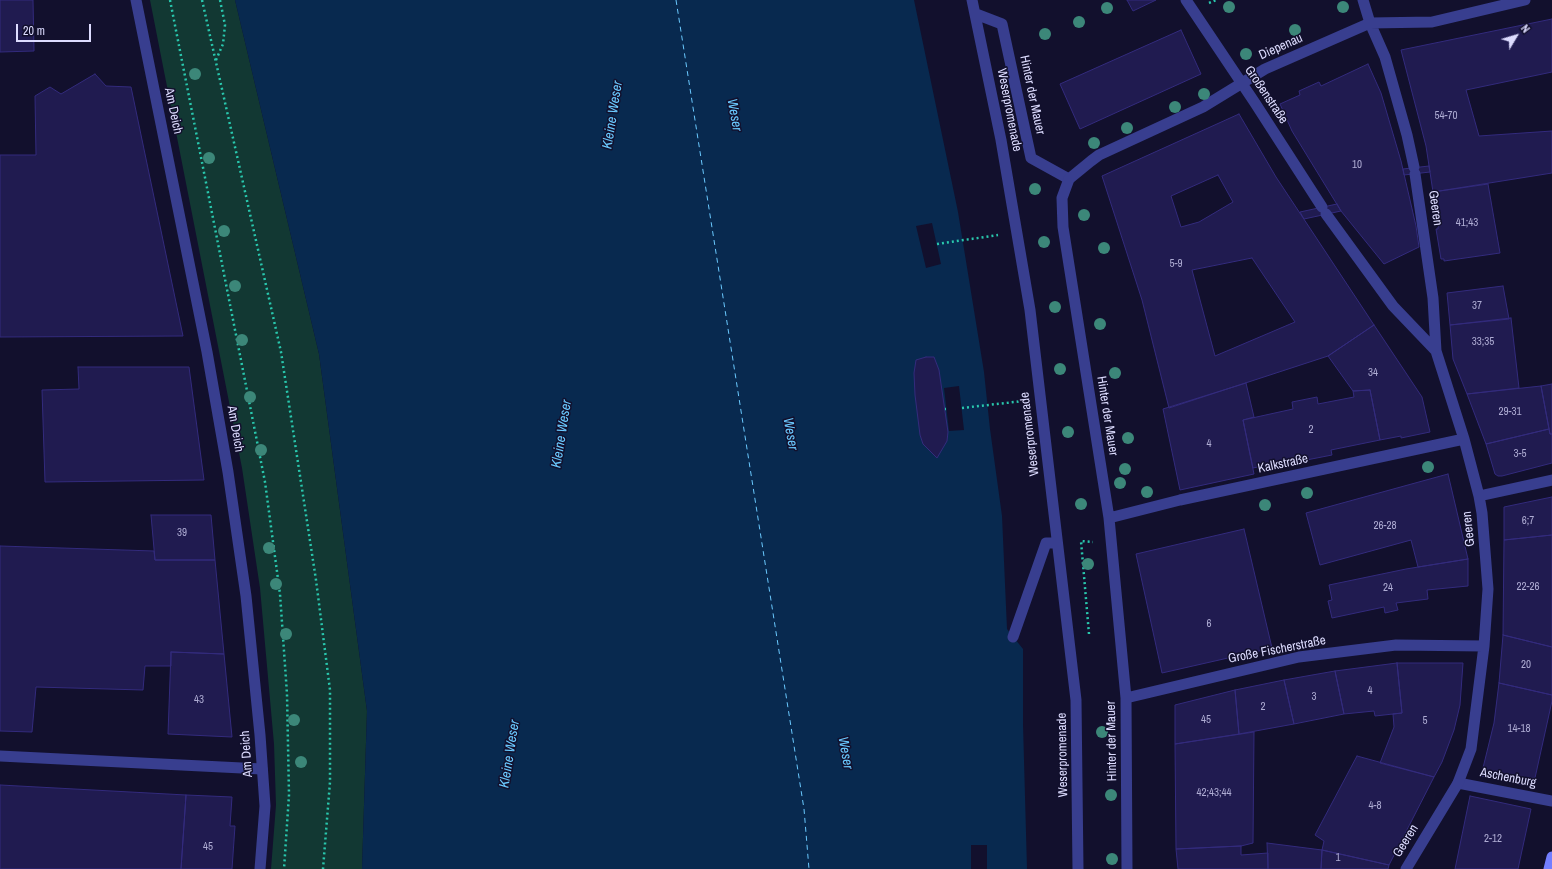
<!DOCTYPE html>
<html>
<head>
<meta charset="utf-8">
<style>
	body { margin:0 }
	#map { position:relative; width:1552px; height:869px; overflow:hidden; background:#12102d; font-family:"Archivo Narrow",sans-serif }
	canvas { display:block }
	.north { position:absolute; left:1496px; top:16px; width:40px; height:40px; -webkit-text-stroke:3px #12102d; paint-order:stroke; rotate:52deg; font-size:11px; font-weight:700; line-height:16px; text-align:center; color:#dddcff }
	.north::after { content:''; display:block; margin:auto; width:14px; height:18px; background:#dddcff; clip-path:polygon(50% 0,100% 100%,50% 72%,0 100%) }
	.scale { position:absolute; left:16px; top:24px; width:75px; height:18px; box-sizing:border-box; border:2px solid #dddcff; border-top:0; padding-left:5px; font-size:12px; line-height:14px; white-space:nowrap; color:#dddcff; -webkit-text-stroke:3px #12102d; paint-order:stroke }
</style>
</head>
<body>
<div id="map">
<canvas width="1552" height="869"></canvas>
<div class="north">N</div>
<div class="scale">20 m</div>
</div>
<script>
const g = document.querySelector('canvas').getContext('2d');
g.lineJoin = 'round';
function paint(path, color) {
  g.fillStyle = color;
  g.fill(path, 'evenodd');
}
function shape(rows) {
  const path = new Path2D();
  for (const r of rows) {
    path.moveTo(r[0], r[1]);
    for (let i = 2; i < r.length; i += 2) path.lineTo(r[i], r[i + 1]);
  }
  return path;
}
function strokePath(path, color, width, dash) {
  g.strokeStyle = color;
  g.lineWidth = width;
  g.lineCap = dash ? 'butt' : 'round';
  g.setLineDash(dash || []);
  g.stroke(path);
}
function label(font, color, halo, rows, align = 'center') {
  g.font = font + ' "Archivo Narrow",sans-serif';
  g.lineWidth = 3;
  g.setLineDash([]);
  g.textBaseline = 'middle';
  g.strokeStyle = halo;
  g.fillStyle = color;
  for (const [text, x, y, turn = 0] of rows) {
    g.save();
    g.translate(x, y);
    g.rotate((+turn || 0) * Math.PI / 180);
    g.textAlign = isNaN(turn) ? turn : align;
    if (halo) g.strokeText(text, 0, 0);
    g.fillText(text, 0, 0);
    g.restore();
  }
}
const green = shape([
	[150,0,235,0,319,354,367,711,362,869,271,869,276,805,274,744,260,588,242,468]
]);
const water = shape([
	[235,0,914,0,958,212,984,372,990,429,1002,516,1007,629,1023,649,1023,724,1027,869,362,869,367,711,319,354]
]);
const pier = shape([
	[932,223,941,264,926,268,916,226],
	[959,386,964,430,949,431,944,388],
	[971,845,987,845,987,869,971,869]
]);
const ferry = shape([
	[676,0,804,809,809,869]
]);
const building = shape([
	[0,0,33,0,34,51,0,52,0,0],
	[1127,0,1156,0,1133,11,1127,0],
	[1552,19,1552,72,1466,90,1479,136,1552,131,1552,173,1433,192,1426,146,1401,50,1552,19],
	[1181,30,1201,74,1080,129,1060,84,1181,30],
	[1368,64,1381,93,1401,161,1416,226,1419,247,1384,264,1341,211,1292,131,1280,104,1300,95,1299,91,1319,82,1321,86,1368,64],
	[95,74,106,86,131,87,183,336,0,337,0,155,36,155,35,96,50,87,61,94,95,74],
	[1239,114,1276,177,1374,325,1328,356,1169,408,1142,300,1102,176,1239,114],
	[1218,175,1233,202,1199,222,1181,227,1171,196,1218,175],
	[1252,258,1295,322,1215,356,1192,270,1252,258],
	[1429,166,1430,172,1404,175,1403,169,1429,166],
	[1488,184,1500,253,1444,261,1444,259,1441,259,1436,229,1438,229,1438,227,1439,226,1433,192,1488,184],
	[1337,204,1341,211,1304,219,1300,212,1337,204],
	[1503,286,1509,319,1450,325,1447,293,1503,286],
	[1511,318,1519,388,1467,394,1453,359,1450,325,1511,318],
	[1374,325,1422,397,1430,432,1401,438,1401,436,1380,440,1370,390,1353,391,1328,356,1374,325],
	[926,357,934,357,939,370,948,432,947,441,937,458,923,444,920,435,915,395,914,373,916,360,926,357],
	[78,367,189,367,204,480,45,482,42,390,79,389,78,367],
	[1246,383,1254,417,1243,420,1254,474,1180,490,1163,409,1246,383],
	[1552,384,1552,434,1550,434,1541,386,1552,384],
	[1541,386,1549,429,1486,444,1467,394,1541,386],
	[1370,390,1380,440,1331,450,1332,455,1286,464,1286,461,1253,468,1243,420,1293,409,1292,402,1317,397,1318,404,1354,397,1353,391,1370,390],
	[1549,429,1550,434,1552,434,1552,463,1502,476,1498,476,1495,474,1486,444,1549,429],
	[1448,474,1468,559,1418,567,1411,540,1320,565,1306,513,1448,474],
	[1552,497,1552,535,1504,540,1504,507,1552,497],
	[151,515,211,515,215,560,155,560,151,515],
	[1244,529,1272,648,1162,673,1136,554,1244,529],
	[1552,535,1552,647,1503,635,1504,540,1552,535],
	[0,546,154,551,155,560,215,560,224,654,171,652,171,666,145,666,143,690,36,687,32,732,0,731,0,546],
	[1468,559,1468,586,1427,590,1428,599,1396,603,1398,610,1385,613,1384,607,1332,618,1328,601,1332,600,1329,585,1406,569,1468,559],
	[1503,635,1552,647,1552,695,1499,683,1503,635],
	[171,652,224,654,232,737,168,734,171,652],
	[1397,663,1463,663,1460,705,1454,730,1442,762,1434,777,1380,763,1394,727,1393,714,1402,713,1397,663],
	[1397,663,1402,713,1375,716,1374,711,1344,714,1335,671,1397,663],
	[1335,671,1344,714,1294,724,1284,680,1335,671],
	[1284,680,1294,724,1239,734,1235,690,1284,680],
	[1499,683,1552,695,1552,701,1533,787,1481,776,1494,723,1499,683],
	[1235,690,1239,734,1175,744,1175,705,1235,690],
	[1254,732,1253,843,1241,846,1176,849,1175,744,1254,732],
	[1357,756,1434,777,1389,865,1322,850,1324,841,1315,835,1357,756],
	[0,785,186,795,181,869,0,869,0,785],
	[186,795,232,797,230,826,235,826,232,869,181,869,186,795],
	[1470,796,1531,809,1518,869,1455,869,1470,796],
	[1267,843,1322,850,1321,869,1268,869,1267,843],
	[1241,846,1241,855,1268,853,1268,869,1178,869,1176,849,1241,846],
	[1322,850,1389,865,1388,869,1321,869,1322,850]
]);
const path = shape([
	[170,0,265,482,280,594,287,694,289,795,284,869],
	[202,0,281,352,316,580,330,690,330,782,323,869],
	[1209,3,1216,0],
	[216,60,223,44,225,25,220,0],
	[937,244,998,235],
	[962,408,1023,401],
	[945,409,946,409],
	[1089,634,1081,541,1093,542]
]);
const service = shape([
	[972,0,1001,140,1030,310,1076,700,1078,869],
	[976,14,1002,24,1031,158,1069,179],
	[1013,637,1046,543,1057,543],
	[0,756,262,769]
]);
const pedestrian = shape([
	[1458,783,1552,801]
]);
const minor = shape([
	[136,0,207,352,228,472,246,596,260,735,265,806,260,869],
	[1186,0,1255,103,1322,207],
	[1363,0,1370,23,1385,57,1407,135,1414,167],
	[1326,214,1393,306,1436,351],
	[1479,496,1552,480],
	[1109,518,1180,500,1464,439],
	[1126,698,1299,657,1396,645,1484,646],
	[1127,869,1126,698,1109,518,1063,227,1062,198,1069,179,1091,161,1099,155,1203,107,1265,69,1370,23,1432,22,1525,0],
	[1406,869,1458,783,1471,749,1484,646,1488,589,1482,513,1479,496,1464,439,1436,351,1433,298,1415,174]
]);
const secondary = shape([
	[1549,869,1552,857]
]);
const trees = [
	[1229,7],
	[1343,7],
	[1107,8],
	[1079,22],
	[1295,30],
	[1045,34],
	[1246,54],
	[195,74],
	[1204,94],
	[1175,107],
	[1127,128],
	[1094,143],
	[209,158],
	[1035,189],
	[1084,215],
	[224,231],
	[1044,242],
	[1104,248],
	[235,286],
	[1055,307],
	[1100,324],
	[242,340],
	[1060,369],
	[1115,373],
	[250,397],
	[1068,432],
	[1128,438],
	[261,450],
	[1428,467],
	[1125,469],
	[1120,483],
	[1147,492],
	[1307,493],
	[1081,504],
	[1265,505],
	[269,548],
	[1088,564],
	[276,584],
	[286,634],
	[294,720],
	[1102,732],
	[301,762],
	[1111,795],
	[1112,859]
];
const numberNames = [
	["54-70",1446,116],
	["10",1357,165],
	["41;43",1467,223],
	["5-9",1176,264],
	["37",1477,306],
	["33;35",1483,342],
	["34",1373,373],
	["29-31",1510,412],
	["2",1311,430],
	["4",1209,444],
	["3-5",1520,454],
	["6;7",1528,521],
	["26-28",1385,526],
	["39",182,533],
	["22-26",1528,587],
	["24",1388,588],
	["6",1209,624],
	["20",1526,665],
	["4",1370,691],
	["3",1314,697],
	["43",199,700],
	["2",1263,707],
	["45",1206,720],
	["5",1425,721],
	["14-18",1519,729],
	["42;43;44",1214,793],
	["4-8",1375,806],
	["2-12",1493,839],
	["45",208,847],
	["1",1338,858]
];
const streetNames = [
	["Diepenau",1281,47,-24],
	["Hinter der Mauer",1032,95,78],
	["Großenstraße",1266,95,56],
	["Weserpromenade",1009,110,79],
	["Am Deich",173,111,78],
	["Geeren",1435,208,82],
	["Hinter der Mauer",1107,416,81],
	["Am Deich",235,429,80],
	["Weserpromenade",1030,434,-97],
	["Kalkstraße",1283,464,-12],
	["Geeren",1469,529,-96],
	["Große Fischerstraße",1277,650,-11],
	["Hinter der Mauer",1112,741,-91],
	["Am Deich",247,754,-94],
	["Weserpromenade",1063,755,-91],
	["Aschenburg",1508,778,11],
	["Geeren",1406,841,-58]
];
const waterNames = [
	["Kleine Weser",613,115,-81],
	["Weser",734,115,80],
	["Kleine Weser",562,434,-81],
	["Weser",790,434,80],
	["Weser",845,753,80],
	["Kleine Weser",510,754,-81]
];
paint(green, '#123833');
paint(water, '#08294f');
paint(pier, '#12102d');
strokePath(ferry, '#6ac9ff', 1, [5, 4]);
paint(building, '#201b50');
strokePath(building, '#332b7d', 1);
strokePath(path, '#29c7ad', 2.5, [2, 3]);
strokePath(service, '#383e8f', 11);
strokePath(pedestrian, '#383e8f', 11);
strokePath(minor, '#383e8f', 11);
strokePath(secondary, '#737eff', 11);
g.fillStyle = '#3c8779';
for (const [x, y] of trees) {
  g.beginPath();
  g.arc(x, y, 6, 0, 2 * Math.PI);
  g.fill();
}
label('11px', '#aeacd3', null, numberNames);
label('13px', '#dddcff', '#12102d', streetNames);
label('italic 14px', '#6ac9ff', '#12102d', waterNames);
</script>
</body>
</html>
